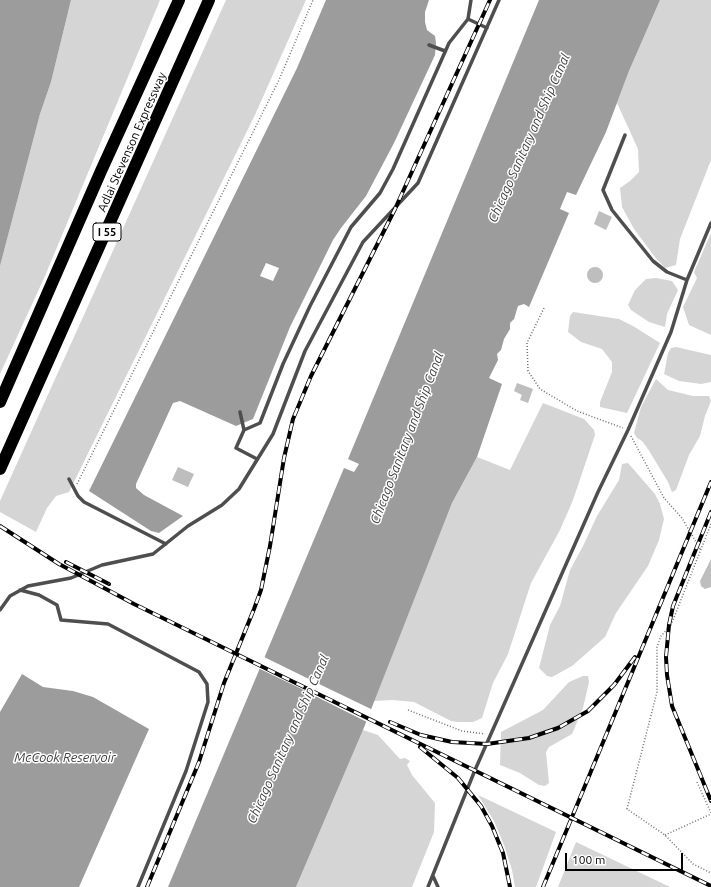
<!DOCTYPE html>
<html>
<head>
<meta charset="utf-8">
<style>
	body { margin:0 }
	#map { position:relative; width:711px; height:887px; overflow:hidden; background:#fff; font-family:Ubuntu,sans-serif }
	canvas { display:block }
	.scale { position:absolute; left:565px; top:853px; width:118px; height:18px; box-sizing:border-box; border:2px solid #000; border-top:0; padding-left:5px; font-size:12px; line-height:14px; white-space:nowrap; color:#000; -webkit-text-stroke:3px #fff; paint-order:stroke }
</style>
</head>
<body>
<div id="map">
<canvas width="711" height="887"></canvas>
<div class="scale">100 m</div>
</div>
<script>
const g = document.querySelector('canvas').getContext('2d');
g.lineJoin = 'round';
function paint(path, color) {
  g.fillStyle = color;
  g.fill(path, 'evenodd');
}
function shape(rows) {
  const path = new Path2D();
  for (const r of rows) {
    if (r.length === 3) {
      path.moveTo(r[0] + r[2], r[1]);
      path.arc(r[0], r[1], r[2], 0, 2 * Math.PI);
      continue;
    }
    path.moveTo(r[0], r[1]);
    for (let i = 2; i < r.length; i += 2) path.lineTo(r[i], r[i + 1]);
  }
  return path;
}
function strokePath(path, color, width, dash) {
  g.strokeStyle = color;
  g.lineWidth = width;
  g.lineCap = dash ? 'butt' : 'round';
  g.setLineDash(dash || []);
  g.stroke(path);
}
function label(font, color, halo, rows, align = 'center') {
  g.font = font + ' Ubuntu,sans-serif';
  g.lineWidth = 3;
  g.setLineDash([]);
  g.textBaseline = 'middle';
  g.strokeStyle = halo;
  g.fillStyle = color;
  for (const [text, x, y, turn = 0] of rows) {
    g.save();
    g.translate(x, y);
    g.rotate((+turn || 0) * Math.PI / 180);
    g.textAlign = isNaN(turn) ? turn : align;
    if (halo) g.strokeText(text, 0, 0);
    g.fillText(text, 0, 0);
    g.restore();
  }
}
const green = shape([
	[71,0,160,0,45,276,0,374,0,266,40,114,51,82],
	[226,0,306,0,255,115,69,492,56,496,47,508,36,532,0,512,0,501],
	[660,0,711,0,711,160,680,239,676,265,665,268,655,257,634,229,622,207,620,188,630,181,639,172,638,149,617,103,629,71],
	[711,233,711,335,689,325,683,307,697,278,694,272],
	[656,278,672,281,678,290,667,314,665,327,649,322,631,310,628,305,635,290,646,279],
	[573,312,619,319,633,326,660,343,627,413,600,407,600,402,612,372,612,362,602,349,581,342,568,332,570,316],
	[676,347,711,355,711,382,701,384,679,381,664,374,668,353,671,348],
	[656,379,668,390,693,396,709,396,711,401,705,416,700,436,689,455,676,490,672,492,668,482,648,449,642,441,637,438,634,433,641,407],
	[543,403,584,419,594,430,595,435,573,500,560,530,531,583,508,654,493,683,482,718,473,722,457,722,451,721,414,702,393,700,374,701,452,503,477,457,510,470],
	[628,463,655,494,660,504,664,519,659,540,648,566,616,613,605,637,572,666,552,677,547,676,539,668,550,625,560,606,570,570,583,546,597,516,619,480,622,464],
	[583,676,588,676,589,682,583,708,572,734,549,747,546,752,549,783,545,786,539,785,520,773,500,765,501,732,543,710,569,682],
	[363,730,378,735,400,759,405,758,410,761,407,765,412,775,435,803,434,832,412,887,296,887],
	[478,795,556,832,536,887,515,887,512,870,504,845,494,821],
	[576,842,670,887,558,887]
]);
const water = shape([
	[0,0,71,0,51,82,40,114,0,266],
	[326,0,429,0,425,12,425,22,427,30,435,36,436,43,435,55,394,143,366,196,341,228,333,240,290,327,253,419,236,426,180,401,173,403,136,484,136,488,144,495,183,516,159,533,151,531,89,491,297,68],
	[266,263,279,268,273,281,260,276],
	[539,0,660,0,629,71,606,132,576,195,567,192,560,209,569,213,529,307,524,304,518,306,514,319,510,323,510,329,504,339,501,350,497,354,498,360,489,378,502,384,477,457,452,503,363,730,296,887,168,887,344,468,354,472,359,464,348,459],
	[314,678,319,681,319,685,310,697,306,695,305,690,310,681],
	[22,674,43,687,73,691,93,697,149,729,79,887,0,887,0,712]
]);
const pier = shape([
	[264,657,313,681,308,692,258,668],
	[317,683,373,710,367,722,311,694]
]);
const building = shape([
	[599,211,612,217,606,230,594,224],
	[595,275,8],
	[517,383,533,389,528,403,520,400,522,395,514,391],
	[178,467,194,474,188,487,172,480],
	[711,559,711,587,705,589,701,586,700,581]
]);
const path = shape([
	[544,308,527,343,528,371,540,389,577,411,623,428],
	[631,436,664,498,682,518,700,549],
	[77,484,279,80,313,0],
	[711,524,671,625,661,636,657,647,657,692,627,809,665,835,693,864,711,873],
	[408,710,462,731,485,734],
	[697,782,711,813],
	[665,835,711,814]
]);
const service = shape([
	[468,19,487,28],
	[429,45,445,51],
	[625,135,603,190,612,210,653,261,667,272,687,280],
	[240,412,244,430],
	[257,459,236,448,244,430,260,423,283,364,310,306,351,227,380,193,393,169,449,43,468,19,471,0],
	[69,479,78,496,84,502,166,544],
	[20,590,39,595,57,605,61,620,108,624,199,672,207,684,208,702,186,771,138,887],
	[0,610,10,596,28,586,71,578,102,565,153,554,188,526,222,505,239,489,273,434,305,351,363,242,418,183,499,0],
	[433,876,438,887],
	[428,887,475,770,598,492,628,430,671,332,687,280,711,223]
]);
const motorway = shape([
	[0,402,101,171,179,0],
	[0,469,209,0]
]);
const rail = shape([
	[711,512,673,606,669,625,666,657,667,675,672,706,711,801],
	[0,526,59,564,134,604,711,886],
	[66,562,109,584],
	[390,722,421,735,452,742,487,744,529,738,558,728,588,711,614,685,635,657],
	[420,747,458,778,481,806,492,826,503,853,510,887],
	[147,887,199,762,224,683,254,609,261,590,270,546,284,458,293,419,301,400,311,376,395,209,490,0],
	[543,887,711,482]
]);
const shields = [
	[107,232,28]
];
const shieldNames = [
	["I 55",107,232]
];
const streetNames = [
	["Adlai Stevenson Expressway",132,142,-66]
];
const waterNames = [
	["Chicago Sanitary and Ship Canal",529,138,-66],
	["Chicago Sanitary and Ship Canal",407,438,-69],
	["Chicago Sanitary and Ship Canal",288,739,-66],
	["McCook Reservoir",65,758]
];
paint(green, '#d5d5d5');
paint(water, '#9c9c9c');
paint(pier, '#fff');
paint(building, '#bebebe');
strokePath(path, '#707070', 1.5, [1, 2]);
strokePath(service, '#4e4e4e', 3.5);
strokePath(motorway, '#000', 12);
strokePath(rail, '#000', 4);
strokePath(rail, '#fff', 2.5, [8]);
for (const [x, y, w] of shields) {
  const box = new Path2D();
  box.roundRect(x - w / 2, y - 9, w, 18, 3);
  g.fillStyle = '#fff';
  g.fill(box);
  strokePath(box, '#000', 1);
}
label('bold 11px', '#000', null, shieldNames);
label('12px', '#000', '#fff', streetNames);
label('italic 13px', '#3d3d3d', '#fff', waterNames);
</script>
</body>
</html>
